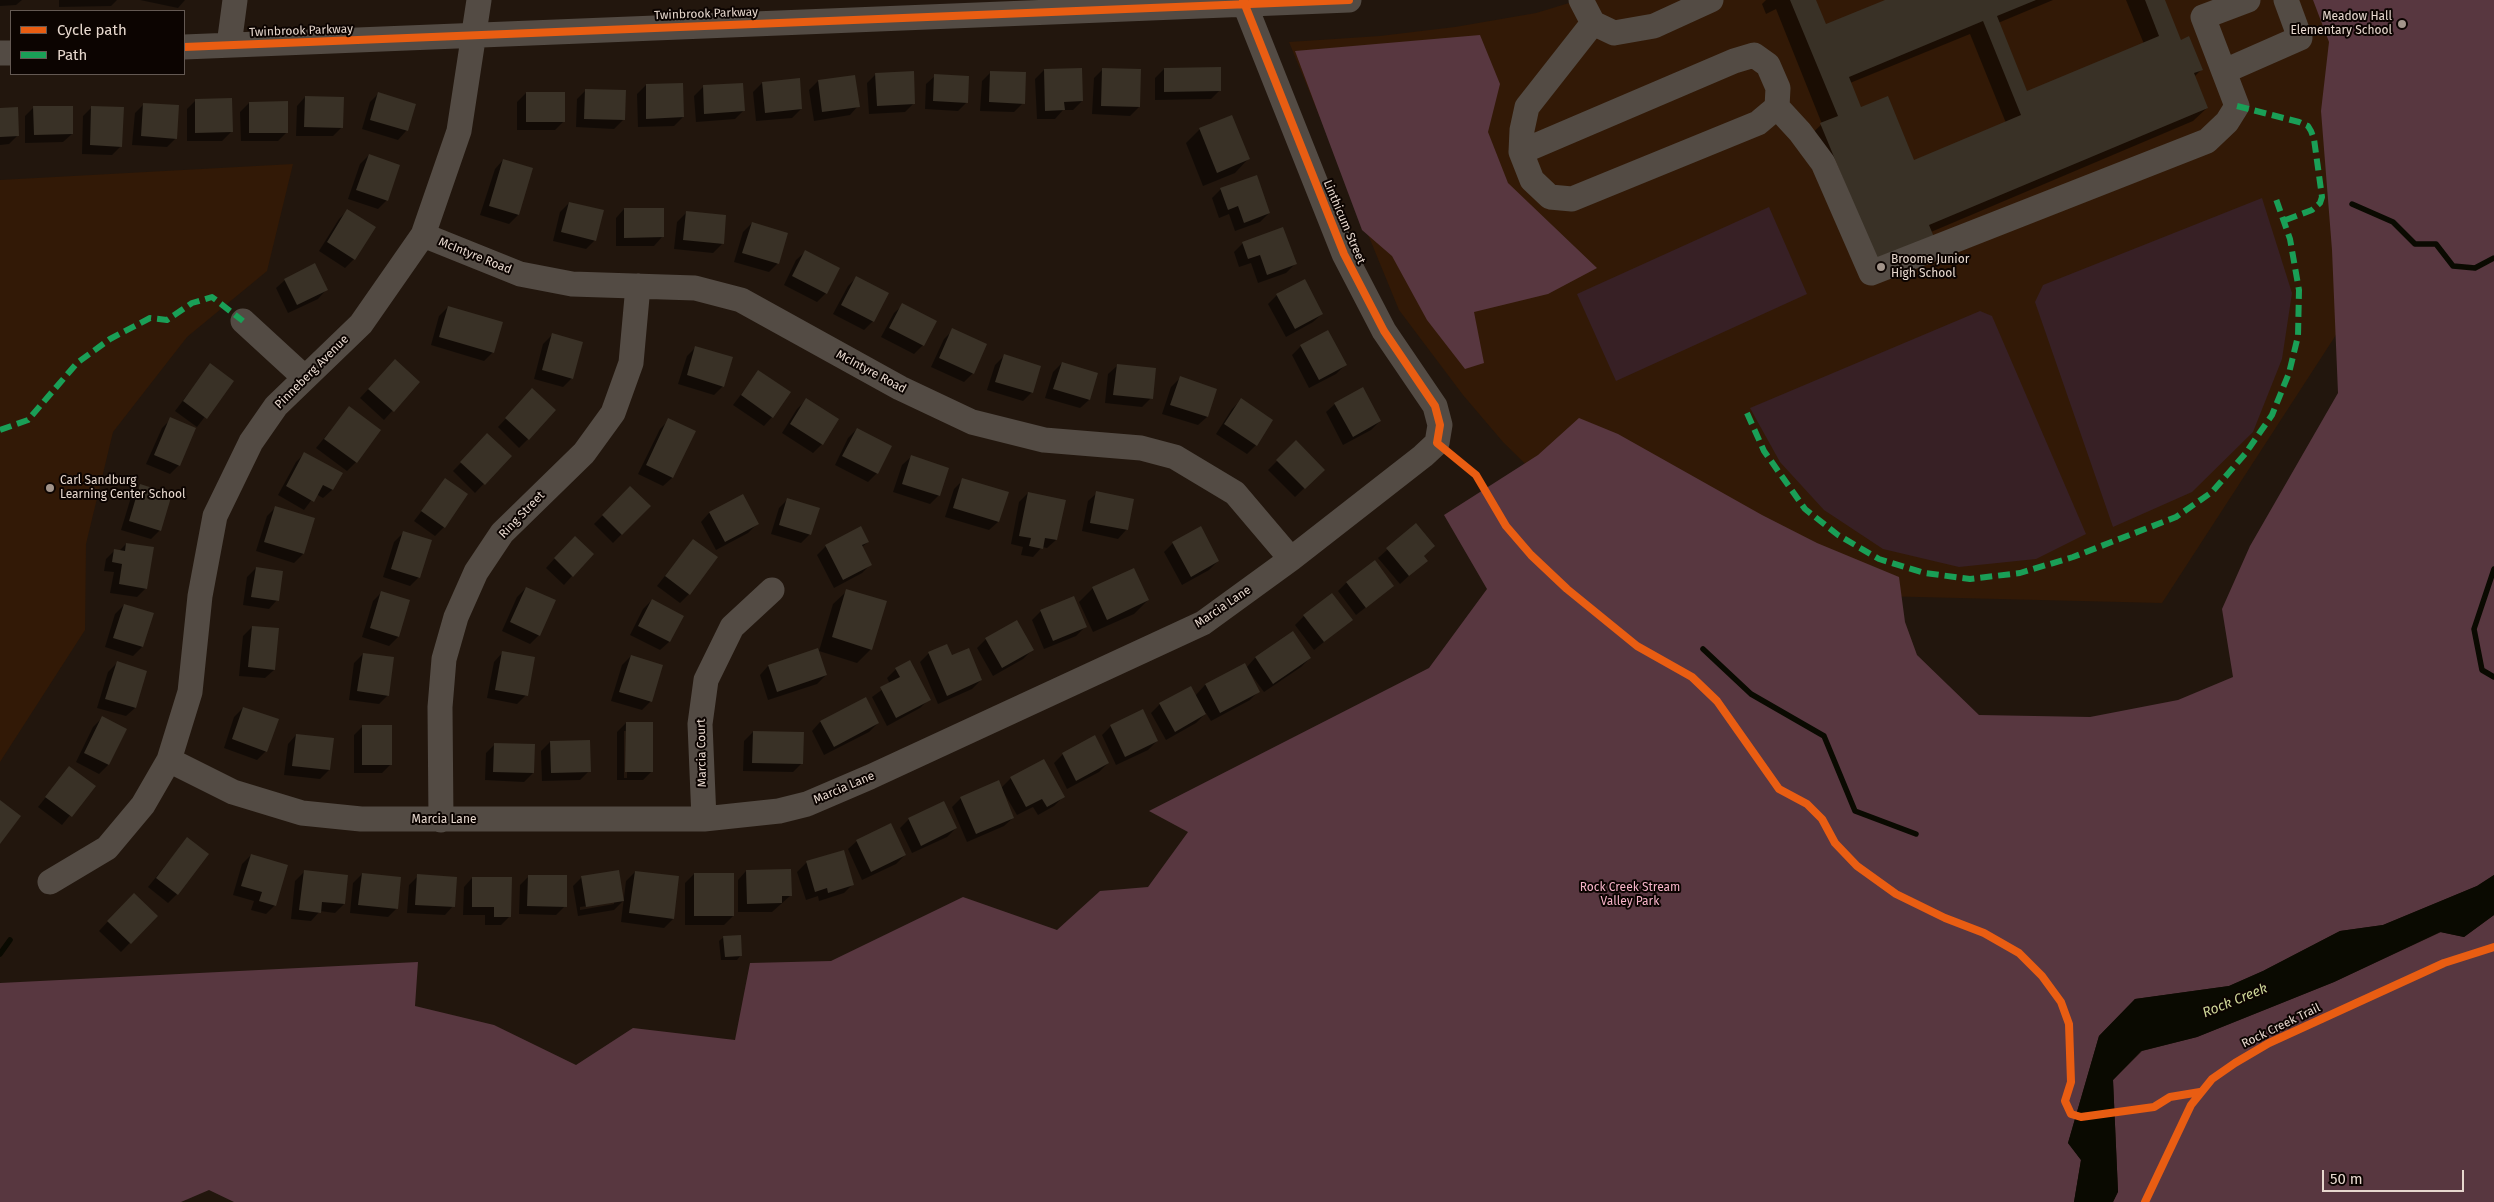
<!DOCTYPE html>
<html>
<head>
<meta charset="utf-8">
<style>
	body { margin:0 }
	#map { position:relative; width:2494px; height:1202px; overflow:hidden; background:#22160d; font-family:"Fira Sans",sans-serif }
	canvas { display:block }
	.legend { position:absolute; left:10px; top:10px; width:175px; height:65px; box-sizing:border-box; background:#0c0401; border:1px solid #645953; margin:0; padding:6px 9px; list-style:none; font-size:15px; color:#e7d8ce }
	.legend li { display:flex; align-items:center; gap:10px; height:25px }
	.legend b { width:25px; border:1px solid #645953 }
	.scale { position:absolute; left:2322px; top:1170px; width:142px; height:22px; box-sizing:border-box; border:2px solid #e7d8ce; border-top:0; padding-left:6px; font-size:15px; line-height:18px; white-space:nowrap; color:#e7d8ce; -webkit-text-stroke:4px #0c0401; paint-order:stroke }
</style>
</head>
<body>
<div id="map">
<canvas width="2494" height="1202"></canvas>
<ul class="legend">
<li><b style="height:6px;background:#e95d12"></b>Cycle path</li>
<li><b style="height:6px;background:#1a9f57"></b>Path</li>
</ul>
<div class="scale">50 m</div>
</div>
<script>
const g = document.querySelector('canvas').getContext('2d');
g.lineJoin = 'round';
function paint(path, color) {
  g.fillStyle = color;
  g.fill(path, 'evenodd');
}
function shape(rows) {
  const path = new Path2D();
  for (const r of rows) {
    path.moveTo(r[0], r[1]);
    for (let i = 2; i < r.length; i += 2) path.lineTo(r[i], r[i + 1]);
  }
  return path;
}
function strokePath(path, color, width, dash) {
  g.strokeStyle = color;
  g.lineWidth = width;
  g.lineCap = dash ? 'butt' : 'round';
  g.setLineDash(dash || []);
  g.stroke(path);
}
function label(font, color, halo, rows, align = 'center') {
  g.font = font + ' "Fira Sans",sans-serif';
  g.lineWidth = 4;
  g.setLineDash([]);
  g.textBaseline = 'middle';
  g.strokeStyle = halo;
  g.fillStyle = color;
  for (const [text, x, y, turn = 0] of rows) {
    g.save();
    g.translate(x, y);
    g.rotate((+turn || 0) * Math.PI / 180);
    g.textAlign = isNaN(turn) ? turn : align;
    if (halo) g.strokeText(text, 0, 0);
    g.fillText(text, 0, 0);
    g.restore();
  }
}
const built = shape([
	[1579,0,2494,0,2408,224,2162,603,1674,591,1580,518,1503,442,1463,395,1399,310,1289,42,1380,36,1455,27,1536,13],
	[293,164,267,271,187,337,113,432,86,544,85,630,0,762,0,180]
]);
const green = shape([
	[2262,198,2292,293,2282,359,2253,432,2192,492,2113,527,2035,302,2043,285],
	[1769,207,1807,294,1616,381,1577,294],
	[1980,311,1992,316,2086,534,2036,559,1959,567,1883,549,1824,510,1780,462,1750,408]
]);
const forest = shape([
	[2313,0,2494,0,2494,875,2477,886,2383,925,2340,931,2263,971,2229,986,2135,999,2099,1036,2068,1143,2081,1160,2074,1202,234,1202,209,1190,181,1202,0,1202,0,983,418,962,415,1006,494,1025,576,1065,633,1028,735,1040,750,963,831,961,963,897,1057,930,1100,891,1148,887,1188,832,1149,811,1429,668,1487,589,1444,515,1538,455,1579,418,1618,434,1762,515,1817,543,1899,577,1905,622,1917,655,1979,715,2090,717,2178,700,2233,677,2222,609,2250,546,2338,393,2332,250,2321,111,2329,42],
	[1480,35,1500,84,1488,132,1508,183,1597,268,1548,294,1474,312,1484,363,1465,369,1427,320,1392,256,1362,230,1295,51],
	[2494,915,2494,1202,2113,1202,2118,1191,2113,1080,2142,1051,2197,1037,2334,982,2441,932,2464,937]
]);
const water = shape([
	[2494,875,2494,915,2464,937,2440,932,2334,982,2197,1037,2141,1051,2113,1080,2118,1192,2113,1202,2074,1202,2081,1160,2068,1143,2099,1036,2135,999,2229,986,2263,971,2340,931,2383,925,2477,886]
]);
const shadow = shape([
	[0,0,22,0,16,5,0,6],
	[59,0,117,0,111,6,59,7],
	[140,0,185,0,178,8],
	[1766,0,1815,0,1826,26,1888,0,2053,0,1998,23,2027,92,2144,44,2126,0,2163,0,2181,41,2202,69,2194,77,2207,108,2193,121,1931,232,1807,138,1822,124,1776,9,1766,14,1762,4],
	[1970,34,2006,123,1913,161,1860,109,1850,83],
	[1103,69,1139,107,1130,116,1092,114,1094,78],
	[1164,69,1220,90,1211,99,1155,100,1155,78],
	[1044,70,1082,101,1073,110,1063,110,1055,119,1037,119,1035,79],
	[991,72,1023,103,1014,112,980,111,982,81],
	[876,74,914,103,905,112,869,114,867,83],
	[854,76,858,106,850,115,814,121,809,90,818,81],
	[935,76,967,102,958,111,925,109,926,84],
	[762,83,801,109,792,118,756,121,753,92],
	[646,85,683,117,674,126,638,127,637,94],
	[703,87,744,110,735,119,696,122,694,96],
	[586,90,623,120,614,129,576,127,577,99],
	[379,93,415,104,406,131,398,140,362,129,370,102],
	[526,93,564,121,555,130,517,130,517,102],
	[305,97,342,127,333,136,296,136,297,106],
	[196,100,231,132,222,141,187,141,187,109],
	[249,103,287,132,278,141,241,141,240,112],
	[144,104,176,138,167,147,132,145,135,113],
	[34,107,72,134,63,142,25,143,25,116],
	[92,107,121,146,112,155,82,154,83,116],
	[0,109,18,135,9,144,0,145],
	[1200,129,1248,159,1235,173,1203,186,1186,143],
	[369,155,399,166,386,201,378,209,348,199,360,164],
	[503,160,532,169,518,215,509,224,480,215,495,169],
	[1221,189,1269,213,1260,222,1235,231,1229,214,1219,218,1212,198],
	[569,203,595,240,586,249,553,241,560,212],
	[624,209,662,237,654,246,616,246,616,218],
	[348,210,354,259,345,268,319,251,339,219],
	[686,213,722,244,713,253,674,249,677,222],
	[752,223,786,234,777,264,769,272,734,262,743,232],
	[1243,243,1295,264,1286,273,1258,283,1251,263,1239,267,1234,252],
	[805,252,826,293,817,302,784,285,796,260],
	[856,278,873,321,864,330,833,314,848,286],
	[285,280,326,290,318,299,288,313,276,288],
	[1277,295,1322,314,1313,322,1286,337,1268,304],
	[903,305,923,345,914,354,881,337,894,313],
	[448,307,493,352,484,361,431,345,439,316],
	[953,330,973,373,964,382,931,367,944,339],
	[552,335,572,378,563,387,534,379,543,344],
	[1301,346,1345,365,1336,374,1309,388,1292,355],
	[696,347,723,386,714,395,678,384,687,356],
	[1004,356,1032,392,1023,401,987,390,995,365],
	[1062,363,1089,400,1080,408,1045,398,1053,372],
	[210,365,232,381,197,427,175,411],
	[1117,366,1151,398,1142,407,1105,403,1108,374],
	[386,370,418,382,384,420,360,398],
	[758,372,772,417,764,426,733,405],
	[1180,378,1207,417,1198,425,1162,414,1171,387],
	[524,399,528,439,519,448,498,427],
	[806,400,822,444,813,453,782,433,797,409],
	[1241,400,1272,420,1256,445,1247,454,1216,434,1232,409],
	[1335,404,1380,421,1371,430,1343,445,1326,412],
	[349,408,356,462,347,471,316,448],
	[171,419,179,465,170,474,146,464,162,428],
	[669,420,694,432,672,478,663,486,638,474,660,429],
	[857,429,891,446,877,473,868,482,835,465,848,438],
	[1296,442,1323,470,1295,497,1268,470],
	[479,444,510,456,475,493,453,471],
	[305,453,341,473,332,490,323,498,316,494,304,510,278,495,296,462],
	[911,457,939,495,930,504,893,492,902,465],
	[445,480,444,527,435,536,414,521],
	[963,480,998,522,989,530,945,517,954,489],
	[141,486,160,530,151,539,121,530,132,494],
	[630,488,649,506,613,543,594,524],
	[1028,493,1056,540,1047,548,1042,547,1033,557,1021,555,1023,547,1011,544,1019,502],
	[1097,493,1133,500,1126,530,1118,539,1082,531,1088,501],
	[742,495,757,524,748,533,716,550,701,522,709,513],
	[788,499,810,534,801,543,771,534,779,508],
	[276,507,313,519,303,554,294,563,256,551,267,516],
	[1415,525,1423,556,1426,560,1400,584,1378,558],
	[403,533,419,577,410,586,383,577,394,542],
	[693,540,689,594,680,603,657,586],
	[868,542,862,547,871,564,862,573,834,588,817,555,826,546],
	[1173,543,1218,561,1209,570,1182,585,1164,552],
	[126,544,146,588,137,597,110,593,114,572,104,571,106,559,115,550,119,551],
	[566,546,572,576,564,585,546,568],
	[256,568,277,600,269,609,243,605,247,577],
	[1347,582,1393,586,1356,615,1338,591],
	[526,588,539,635,530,644,502,631,517,597],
	[1093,588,1148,600,1134,614,1093,632,1079,602],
	[847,591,871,649,857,663,819,651,833,604],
	[381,593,409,601,398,637,389,646,362,637,373,601],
	[652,600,669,642,660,650,630,635,643,609],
	[124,605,142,647,133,656,105,647,115,614],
	[1041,611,1085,627,1076,636,1044,649,1032,620],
	[1304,616,1351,620,1314,650,1295,625],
	[252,627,274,670,265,678,239,676,243,636],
	[1292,633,1310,658,1301,667,1264,692,1250,673,1258,692,1250,700,1211,721,1206,713,1196,723,1166,740,1151,713,1160,704,1190,687,1195,696,1205,685,1244,665,1246,668,1255,658],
	[986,639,1032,650,1023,659,993,676,977,648],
	[502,653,526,695,517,704,487,698,494,662],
	[929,653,952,657,981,680,972,689,938,704,920,662],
	[363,654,388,695,379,704,349,700,354,663],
	[631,656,661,666,650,702,642,710,611,701,622,665],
	[117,663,135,708,126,716,97,708,108,672],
	[768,666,826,675,817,684,768,700,760,675],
	[896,669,929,699,920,708,887,726,872,697,890,684,887,678],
	[865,698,878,723,869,732,824,755,812,731,820,722],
	[243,708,266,751,257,760,224,748,234,717],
	[102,718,126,730,108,765,99,774,76,762,93,727],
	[626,723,652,771,643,780,617,780,617,732],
	[624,731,627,731,627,778,624,778],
	[363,726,391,764,382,773,354,773,354,735],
	[1111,726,1157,741,1148,750,1116,765,1102,735],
	[753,732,802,763,793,772,743,771,744,741],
	[296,735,332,739,329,770,320,779,284,775,288,744],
	[550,742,589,771,580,780,542,781,541,751],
	[495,744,533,773,524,782,485,780,486,753],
	[1063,754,1108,763,1099,772,1067,789,1054,763],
	[70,767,94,786,62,825,38,807],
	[1011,778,1063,797,1054,806,1038,815,1033,807,1017,815,1001,788],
	[961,798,1013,818,1004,826,967,842,952,807],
	[943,802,956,828,947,837,912,853,900,828,909,819],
	[187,839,177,894,168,903,148,887],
	[857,841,905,855,896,864,862,880,848,849],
	[843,851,853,884,844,893,819,901,818,896,806,900,797,872,806,863],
	[251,855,275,905,266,914,251,910,254,901,233,895,242,864],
	[746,871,790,896,772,912,738,912,738,880],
	[304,872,344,904,335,913,320,911,311,921,291,919,295,881],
	[635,872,673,919,664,928,621,922,626,881],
	[362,874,397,908,388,917,350,913,353,883],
	[694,874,733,916,724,925,685,925,685,883],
	[418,876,453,906,445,915,407,913,409,885],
	[529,876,565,906,556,915,519,914,520,885],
	[582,877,623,901,614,910,578,916,573,886],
	[614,902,614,904,580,910,580,907],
	[472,878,510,916,501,925,485,925,485,915,463,915,464,887],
	[125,903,156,916,121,952,99,931],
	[724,937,741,955,737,960,721,960,719,941]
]);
const stream = shape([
	[2352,204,2393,222,2415,244,2436,244,2453,266,2475,268,2494,258],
	[2494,569,2474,629,2482,670,2494,677],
	[1703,649,1751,694,1824,736,1855,811,1916,834],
	[0,954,10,940]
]);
const building = shape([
	[1790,0,1816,0,1826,24,1885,0,2036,0,1997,16,2027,91,2159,36,2145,0,2165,0,2181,40,2189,36,2203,70,2194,73,2208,108,1929,225,1934,237,1877,261,1820,123,1838,116],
	[1983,21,2021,115,1914,160,1888,96,1861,107,1849,77],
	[1221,67,1221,91,1164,92,1164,68],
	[1082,68,1083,101,1064,102,1065,110,1045,111,1044,69],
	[1102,68,1141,69,1140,107,1101,106],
	[914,71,915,104,877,106,875,73],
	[990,71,1026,72,1025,104,989,102],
	[934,74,969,76,968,103,933,101],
	[855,75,860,107,822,112,818,80],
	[800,78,802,109,765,113,762,82],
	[683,83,684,117,646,119,646,84],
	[743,83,745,111,704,114,703,85],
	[585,89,626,90,625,120,584,119],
	[378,92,416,104,408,131,370,120],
	[526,92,565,92,565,122,526,122],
	[305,96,344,97,343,128,304,127],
	[232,98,233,132,195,133,195,99],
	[288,101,288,133,249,133,249,102],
	[143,103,179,105,177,139,141,136],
	[33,106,73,106,73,134,34,135],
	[91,106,124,107,122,147,90,145],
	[18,107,19,136,0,137,0,108],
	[1232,115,1250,159,1217,173,1199,128],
	[369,154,400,165,388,201,356,190],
	[503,159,533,168,519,215,489,206],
	[1257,175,1270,213,1244,223,1238,206,1228,210,1220,188],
	[569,202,604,210,596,241,561,232],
	[624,208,664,208,664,237,624,238],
	[347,209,376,227,355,260,327,242],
	[686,211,726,215,724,244,683,240],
	[752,222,788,233,779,264,742,253],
	[1283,227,1297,264,1267,275,1260,255,1248,259,1242,242],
	[805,250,840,268,827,294,792,276],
	[315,263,328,290,297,305,284,279],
	[856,276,889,293,874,322,841,305],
	[1305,279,1323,314,1295,329,1276,294],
	[902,303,937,321,924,346,889,328],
	[448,306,503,322,494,353,439,337],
	[952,328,987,344,974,374,939,358],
	[1328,330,1347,365,1319,380,1300,345],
	[552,333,583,342,573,379,542,370],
	[695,346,733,357,724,387,687,375],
	[1004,354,1041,366,1033,393,995,382],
	[395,359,420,382,394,412,368,389],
	[1062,362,1098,373,1090,400,1053,389],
	[210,363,234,381,207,419,183,401],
	[1117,364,1156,368,1153,399,1113,395],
	[758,370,791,392,773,418,741,395],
	[1180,376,1217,389,1208,417,1170,405],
	[1363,387,1381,421,1353,437,1334,403],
	[532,388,556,410,529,440,505,418],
	[806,398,839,419,823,445,790,424],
	[1241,398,1273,420,1257,446,1224,424],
	[349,406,381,430,357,463,324,439],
	[170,417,196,428,180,466,154,455],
	[668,418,696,431,673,478,646,465],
	[857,428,892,446,878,474,842,456],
	[487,433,512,456,485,485,460,462],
	[1296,440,1325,470,1305,489,1276,460],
	[304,452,343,473,333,490,323,485,314,502,286,486],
	[911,455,949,468,940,496,902,484],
	[445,478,468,494,445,528,421,511],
	[962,478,1009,492,999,522,953,508],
	[140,484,172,494,161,531,129,521],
	[630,486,651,506,622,535,602,515],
	[1096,491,1134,499,1128,530,1090,523],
	[1028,492,1066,500,1057,540,1045,538,1043,549,1029,546,1031,538,1019,536],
	[743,494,759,524,725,542,709,512],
	[787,498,820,508,811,535,779,525],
	[275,506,315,518,304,554,264,542],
	[1416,523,1435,546,1424,556,1428,561,1409,576,1386,548],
	[861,526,869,542,862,545,872,565,843,580,825,545],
	[1201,526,1219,561,1191,577,1172,542],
	[403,531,432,540,420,578,391,569],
	[575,536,594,554,573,577,554,558],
	[693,539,718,557,690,595,665,576],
	[126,543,154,547,147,589,119,584,122,564,112,562,114,549,125,551],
	[1375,560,1394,586,1366,608,1346,582],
	[256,567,283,571,279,601,251,597],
	[1134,568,1149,600,1107,620,1092,587],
	[526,587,556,600,540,636,510,622],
	[846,589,887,601,872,650,832,637],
	[381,591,410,600,399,637,370,628],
	[1332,593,1353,620,1324,642,1303,615],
	[1074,596,1087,627,1053,641,1040,610],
	[652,599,684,616,670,642,638,626],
	[124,604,154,613,143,647,113,638],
	[1017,620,1034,650,1002,668,985,638],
	[252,626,279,628,275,670,248,667],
	[1293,631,1311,658,1273,684,1255,657],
	[947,644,952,655,969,648,982,680,947,696,928,652],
	[818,648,827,675,777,692,768,665],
	[502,651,535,657,528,696,495,690],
	[363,653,394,657,389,696,357,691],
	[631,655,663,665,652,702,619,692],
	[910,660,931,700,896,718,880,687,900,677,895,668],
	[117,661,147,671,136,708,105,699],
	[1245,663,1260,692,1220,713,1205,684],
	[1191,686,1206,714,1175,732,1159,703],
	[866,697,879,723,834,747,820,721],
	[243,707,279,719,267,752,232,739],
	[1143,709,1158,741,1125,757,1110,725],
	[102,716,127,729,109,765,84,753],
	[626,722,653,722,653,772,625,772],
	[362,725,392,725,392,765,362,765],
	[753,731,804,732,803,764,752,763],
	[296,734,334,738,330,770,292,766],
	[1095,735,1109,763,1076,781,1062,753],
	[590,740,591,772,551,773,550,741],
	[494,743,535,744,534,773,493,772],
	[1044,759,1065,797,1047,807,1042,799,1026,807,1010,777],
	[69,766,96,786,72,817,45,797],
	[999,780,1014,818,976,834,960,797],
	[0,800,21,816,0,844],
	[944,801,957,828,921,846,908,818],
	[891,823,906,855,871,872,856,840],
	[187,837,209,854,178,895,156,878],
	[844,850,854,885,828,893,827,888,815,892,806,861],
	[251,854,288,865,276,906,259,901,262,892,241,886],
	[791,869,792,896,782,896,782,903,747,904,746,870],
	[304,870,348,875,345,904,322,902,321,913,299,910],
	[619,870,624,901,586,907,581,876],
	[635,871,679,876,674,919,629,913],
	[362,873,401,877,398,909,358,905],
	[694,873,734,873,734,916,694,916],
	[417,874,457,877,455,907,415,905],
	[528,875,567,875,567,907,527,906],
	[472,877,512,877,511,917,494,917,494,907,472,907],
	[134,893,158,916,131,944,107,921],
	[741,935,742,956,725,957,723,936]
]);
const minor = shape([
	[1581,0,1593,23,1614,33,1654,26,1711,0],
	[229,45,235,0],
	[184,47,1349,0],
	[0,53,11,53],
	[2225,71,2300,38,2286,0],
	[1777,107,1800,132,1823,163,1871,273,2207,141,2227,122,2237,106,2203,17,2248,0],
	[1521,152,1734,61,1754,55,1768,65,1778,88,1777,107,1758,123,1572,199,1550,197,1532,180,1521,152,1522,130,1527,107,1593,23],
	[423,235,520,274,572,284,695,288,741,300,900,388,972,422,1044,440,1141,448,1175,457,1235,493,1291,559],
	[243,321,305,378],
	[169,760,233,792,302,813,361,819,704,819,779,811,807,804,870,777,1203,623,1291,559,1423,456,1437,443,1440,425,1435,406,1384,331,1344,254,1243,0],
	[704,819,700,724,706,680,732,627,772,590],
	[441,820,440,707,444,659,456,617,476,572,502,533,584,453,613,413,631,363,638,286],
	[50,882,107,848,143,805,169,760,190,692,200,596,215,516,251,442,276,406,361,324,423,235,459,131,479,0]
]);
const quiet = shape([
	[2237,106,2299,122,2308,126,2311,131,2314,139,2322,197,2320,203,2312,210,2283,221],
	[1747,413,1764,451,1805,509,1838,535,1879,559,1925,573,1970,579,2020,573,2073,557,2176,517,2212,492,2245,454,2272,415,2289,373,2298,336,2299,290,2290,239,2276,199],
	[0,430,28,420,77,363,110,339,150,318,167,320,192,303,212,297,243,321]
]);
const cycleway = shape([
	[1243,0,1344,254,1384,331,1435,406,1440,425,1437,443,1476,475,1506,526,1531,555,1567,589,1637,646,1692,677,1717,701,1779,789,1807,804,1822,819,1835,843,1857,866,1896,894,1945,918,1984,933,2019,953,2042,976,2061,1002,2069,1024,2071,1082,2065,1101,2071,1114,2081,1117,2154,1107,2170,1097,2200,1092],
	[184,47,1349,0],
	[2145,1202,2191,1105,2212,1079,2235,1063,2269,1043,2444,963,2494,947]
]);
const markers = [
	[2402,24,5,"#a2948a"],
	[1881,267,5,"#a2948a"],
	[50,488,5,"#a2948a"]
];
const streetNames = [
	["Twinbrook Parkway",706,14,-2],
	["Twinbrook Parkway",301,31,-2],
	["Linthicum Street",1344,222,67],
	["McIntyre Road",475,256,22],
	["Pinneberg Avenue",312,372,-45],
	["McIntyre Road",871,372,28],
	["Ring Street",522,515,-46],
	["Marcia Lane",1223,607,-34],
	["Marcia Court",702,753,-91],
	["Marcia Lane",844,788,-23],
	["Marcia Lane",444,820],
	["Rock Creek Trail",2281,1026,-26]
];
const poiNames = [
	["Meadow Hall",2392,17,"right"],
	["Elementary School",2392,31,"right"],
	["Broome Junior",1891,260],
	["High School",1891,274],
	["Carl Sandburg",60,481],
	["Learning Center School",60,495]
];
const parkNames = [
	["Rock Creek Stream",1630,888],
	["Valley Park",1630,902]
];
const waterNames = [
	["Rock Creek",2235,1001,-22]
];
paint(built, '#321906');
paint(green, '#372025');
paint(forest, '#583740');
paint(water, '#0a0a01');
paint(shadow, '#0007');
strokePath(stream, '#0a0a01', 5.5);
paint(building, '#393126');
strokePath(minor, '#534b44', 25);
strokePath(quiet, '#1a9f57', 6, [12, 6]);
strokePath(cycleway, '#e95d12', 8);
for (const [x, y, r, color] of markers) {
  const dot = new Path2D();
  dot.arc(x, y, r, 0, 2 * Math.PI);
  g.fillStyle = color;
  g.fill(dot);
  strokePath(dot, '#0c0401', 2);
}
label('12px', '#e7d8ce', '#0c0401', streetNames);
label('12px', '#e7d8ce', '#0c0401', poiNames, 'left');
label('12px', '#f6b3c8', '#0c0401', parkNames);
label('italic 14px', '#cfd798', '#0c0401', waterNames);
</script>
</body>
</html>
